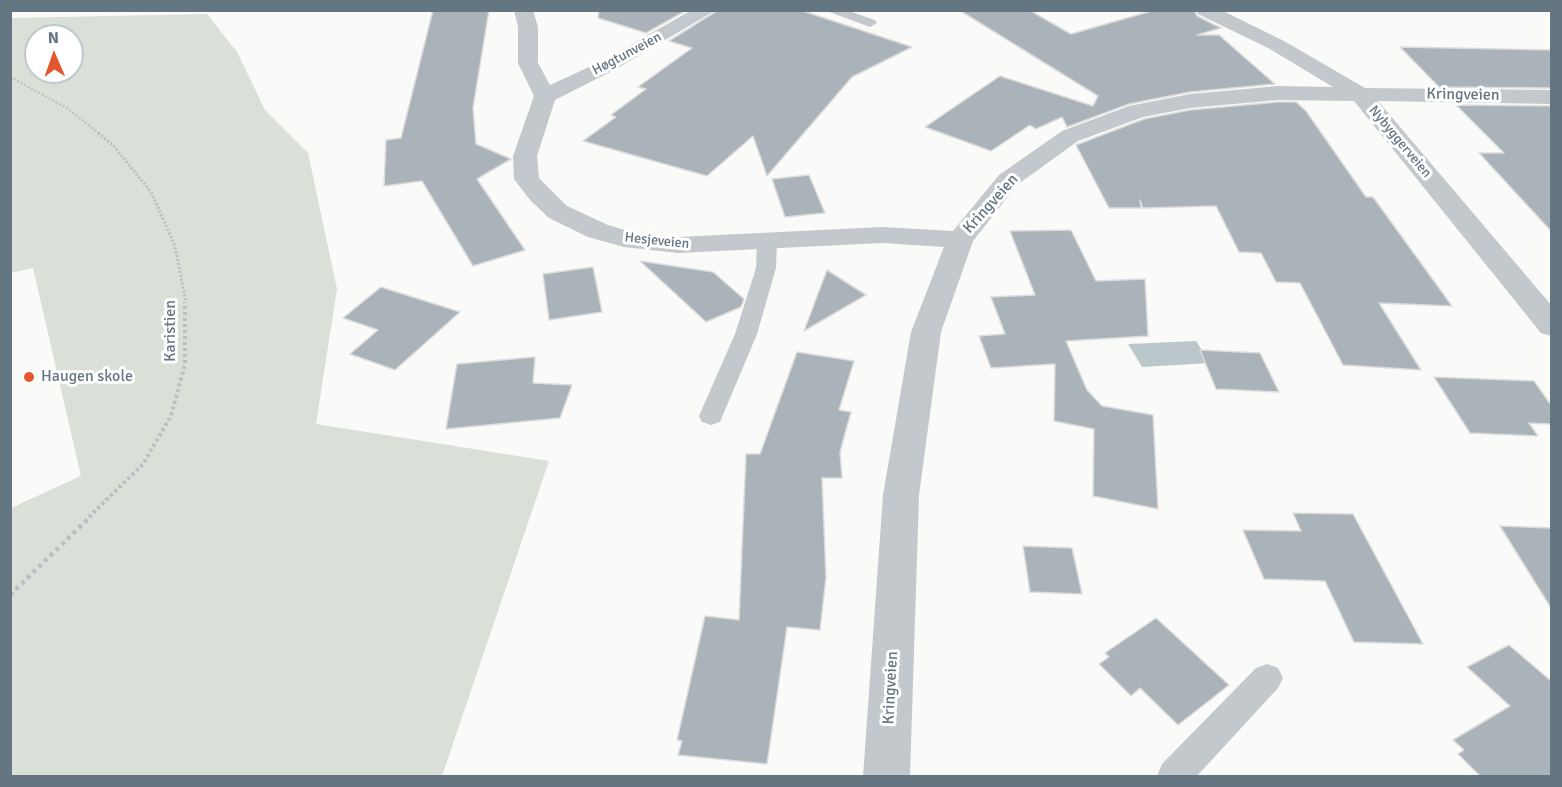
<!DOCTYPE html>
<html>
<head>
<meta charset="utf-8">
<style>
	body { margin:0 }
	#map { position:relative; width:1562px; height:787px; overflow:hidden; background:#fafaf8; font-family:Signika,sans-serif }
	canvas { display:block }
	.frame { position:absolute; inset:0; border:12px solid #657683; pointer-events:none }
	.north { position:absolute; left:24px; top:24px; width:60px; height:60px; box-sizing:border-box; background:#fff; border:2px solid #c1c8cd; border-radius:50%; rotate:358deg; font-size:16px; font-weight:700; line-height:24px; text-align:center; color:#657683 }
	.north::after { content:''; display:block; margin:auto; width:21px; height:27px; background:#e4572e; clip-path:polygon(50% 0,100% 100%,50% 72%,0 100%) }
</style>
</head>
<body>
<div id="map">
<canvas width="1562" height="787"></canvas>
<div class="frame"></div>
<div class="north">N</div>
</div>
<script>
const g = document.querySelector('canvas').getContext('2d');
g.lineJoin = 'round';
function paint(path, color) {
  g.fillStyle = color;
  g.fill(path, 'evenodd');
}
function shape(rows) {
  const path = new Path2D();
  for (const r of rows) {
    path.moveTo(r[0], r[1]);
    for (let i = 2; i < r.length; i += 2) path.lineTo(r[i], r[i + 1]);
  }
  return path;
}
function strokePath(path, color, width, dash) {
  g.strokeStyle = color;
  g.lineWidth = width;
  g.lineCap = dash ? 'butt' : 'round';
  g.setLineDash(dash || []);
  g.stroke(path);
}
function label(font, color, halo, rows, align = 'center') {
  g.font = font + ' Signika,sans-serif';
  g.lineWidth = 6;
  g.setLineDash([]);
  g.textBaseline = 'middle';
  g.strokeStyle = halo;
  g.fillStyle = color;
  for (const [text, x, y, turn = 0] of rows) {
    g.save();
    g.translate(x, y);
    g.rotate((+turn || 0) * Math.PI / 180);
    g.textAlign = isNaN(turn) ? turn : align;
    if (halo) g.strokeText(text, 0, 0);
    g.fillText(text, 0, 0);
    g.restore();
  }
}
const green = shape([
	[207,14,237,52,265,110,308,153,337,289,316,424,549,461,442,776,11,776,11,508,81,476,33,268,11,273,11,18],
	[36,36,72,36,72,72,36,72]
]);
const water = shape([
	[1196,341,1210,363,1142,367,1128,344]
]);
const building = shape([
	[433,10,489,10,473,108,476,144,511,159,477,179,525,250,473,266,422,181,384,186,386,140,401,138,433,10],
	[599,10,687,10,646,33,598,18,599,10],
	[718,10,800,10,912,47,852,77,767,176,753,136,707,176,583,141,616,117,611,115,646,89,638,87,692,48,669,41,718,10],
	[959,10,1029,10,1071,34,1155,10,1194,10,1197,16,1221,28,1197,35,1219,35,1275,84,1190,92,1129,104,1067,127,1062,117,1036,129,1030,125,991,151,925,127,1000,76,1093,106,1098,96,959,10],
	[1400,47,1551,50,1551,88,1439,87,1400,47],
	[1278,102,1296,102,1306,111,1366,197,1373,197,1452,306,1379,303,1421,370,1343,365,1300,283,1276,282,1261,253,1239,252,1216,206,1143,208,1140,200,1141,208,1109,208,1076,145,1144,119,1190,110,1278,102],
	[1456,105,1551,106,1551,231,1479,153,1504,153,1456,105],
	[809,175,825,213,785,217,772,179,809,175],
	[1071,230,1096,281,1145,279,1148,336,1066,341,1087,390,1102,406,1153,415,1158,509,1093,496,1094,429,1054,421,1055,364,991,368,979,336,1005,334,991,297,1035,295,1010,231,1071,230],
	[640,261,713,272,744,299,741,307,706,322,640,261],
	[593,267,602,312,549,320,543,274,593,267],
	[827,270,866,295,804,331,827,270],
	[381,287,460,312,395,370,350,354,378,330,343,318,381,287],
	[1200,350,1260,353,1279,392,1216,389,1200,350],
	[797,352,854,361,839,410,851,412,840,452,842,478,822,478,826,577,820,630,787,627,767,764,678,755,682,741,677,740,705,616,739,620,746,454,760,454,797,352],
	[535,357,533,383,572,385,560,418,446,429,457,364,535,357],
	[1434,377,1534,381,1551,405,1551,424,1529,423,1538,436,1470,433,1434,377],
	[1293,513,1353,514,1423,644,1354,642,1325,581,1264,579,1243,530,1301,531,1293,513],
	[1500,526,1551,528,1551,608,1500,526],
	[1023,546,1072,548,1082,594,1030,592,1023,546],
	[1156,618,1229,685,1178,725,1140,688,1131,696,1099,664,1109,657,1105,653,1156,618],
	[1509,645,1551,681,1551,777,1481,777,1458,754,1464,750,1453,740,1510,706,1467,667,1509,645]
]);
const pathFar3 = shape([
	[10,77,67,108,100,134]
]);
const pathFar2 = shape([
	[98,133,113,145,151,192,175,246,186,303]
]);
const pathFar1 = shape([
	[89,517,143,464,171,416,185,364,185,302]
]);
const path = shape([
	[10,595,91,516]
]);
const lane = shape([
	[824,10,846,10,875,20,877,23,870,27,824,10],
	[767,236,774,238,777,242,776,268,757,334,720,422,711,425,702,422,699,416,735,334,756,268,757,242,760,238,767,236],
	[1267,664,1278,668,1283,678,1278,688,1197,776,1157,776,1162,764,1256,668,1267,664]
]);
const street = shape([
	[514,10,533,10,538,27,538,63,550,85,602,61,692,10,716,10,616,69,555,100,537,156,539,178,567,206,608,225,635,233,678,237,882,227,953,231,999,175,1062,131,1129,106,1190,94,1278,86,1333,87,1270,49,1198,14,1196,10,1221,10,1284,41,1365,88,1552,90,1552,104,1378,101,1552,306,1552,336,1541,333,1354,101,1278,100,1190,108,1143,117,1078,141,1017,185,973,241,941,332,919,495,910,776,863,776,883,495,911,332,944,247,882,243,678,253,624,247,588,237,549,218,530,200,514,179,513,156,534,96,518,63,518,27,514,10]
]);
const markers = [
	[29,377,6,"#e4572e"]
];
const farStreetnames = [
	["Høgtunveien",627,54,-28],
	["Nybyggerveien",1400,142,50],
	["Hesjeveien",657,241,6]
];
const streetNames = [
	["Kringveien",1463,95,1],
	["Kringveien",991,204,-48],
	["Karistien",171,331,-90],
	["Kringveien",891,688,-87]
];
const poiNames = [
	["Haugen skole",41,377]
];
paint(green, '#dadfd7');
paint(water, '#bbc7cb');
paint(building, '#aab3b9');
strokePath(building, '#dcdcda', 1.5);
strokePath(pathFar3, '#bbbfc2', 2, [2, 2]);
strokePath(pathFar2, '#bbbfc2', 3, [2, 2]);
strokePath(pathFar1, '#bbbfc2', 4, [3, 3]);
strokePath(path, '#bbbfc2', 4.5, [4, 4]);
paint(lane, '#c3c8cc');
paint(street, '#c3c8cc');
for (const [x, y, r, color] of markers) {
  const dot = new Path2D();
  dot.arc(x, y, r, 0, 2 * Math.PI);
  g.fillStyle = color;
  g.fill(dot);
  strokePath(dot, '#fff', 2);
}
label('14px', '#657683', '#fff', farStreetnames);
label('16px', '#657683', '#fff', streetNames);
label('16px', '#657683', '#fff', poiNames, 'left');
</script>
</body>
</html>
